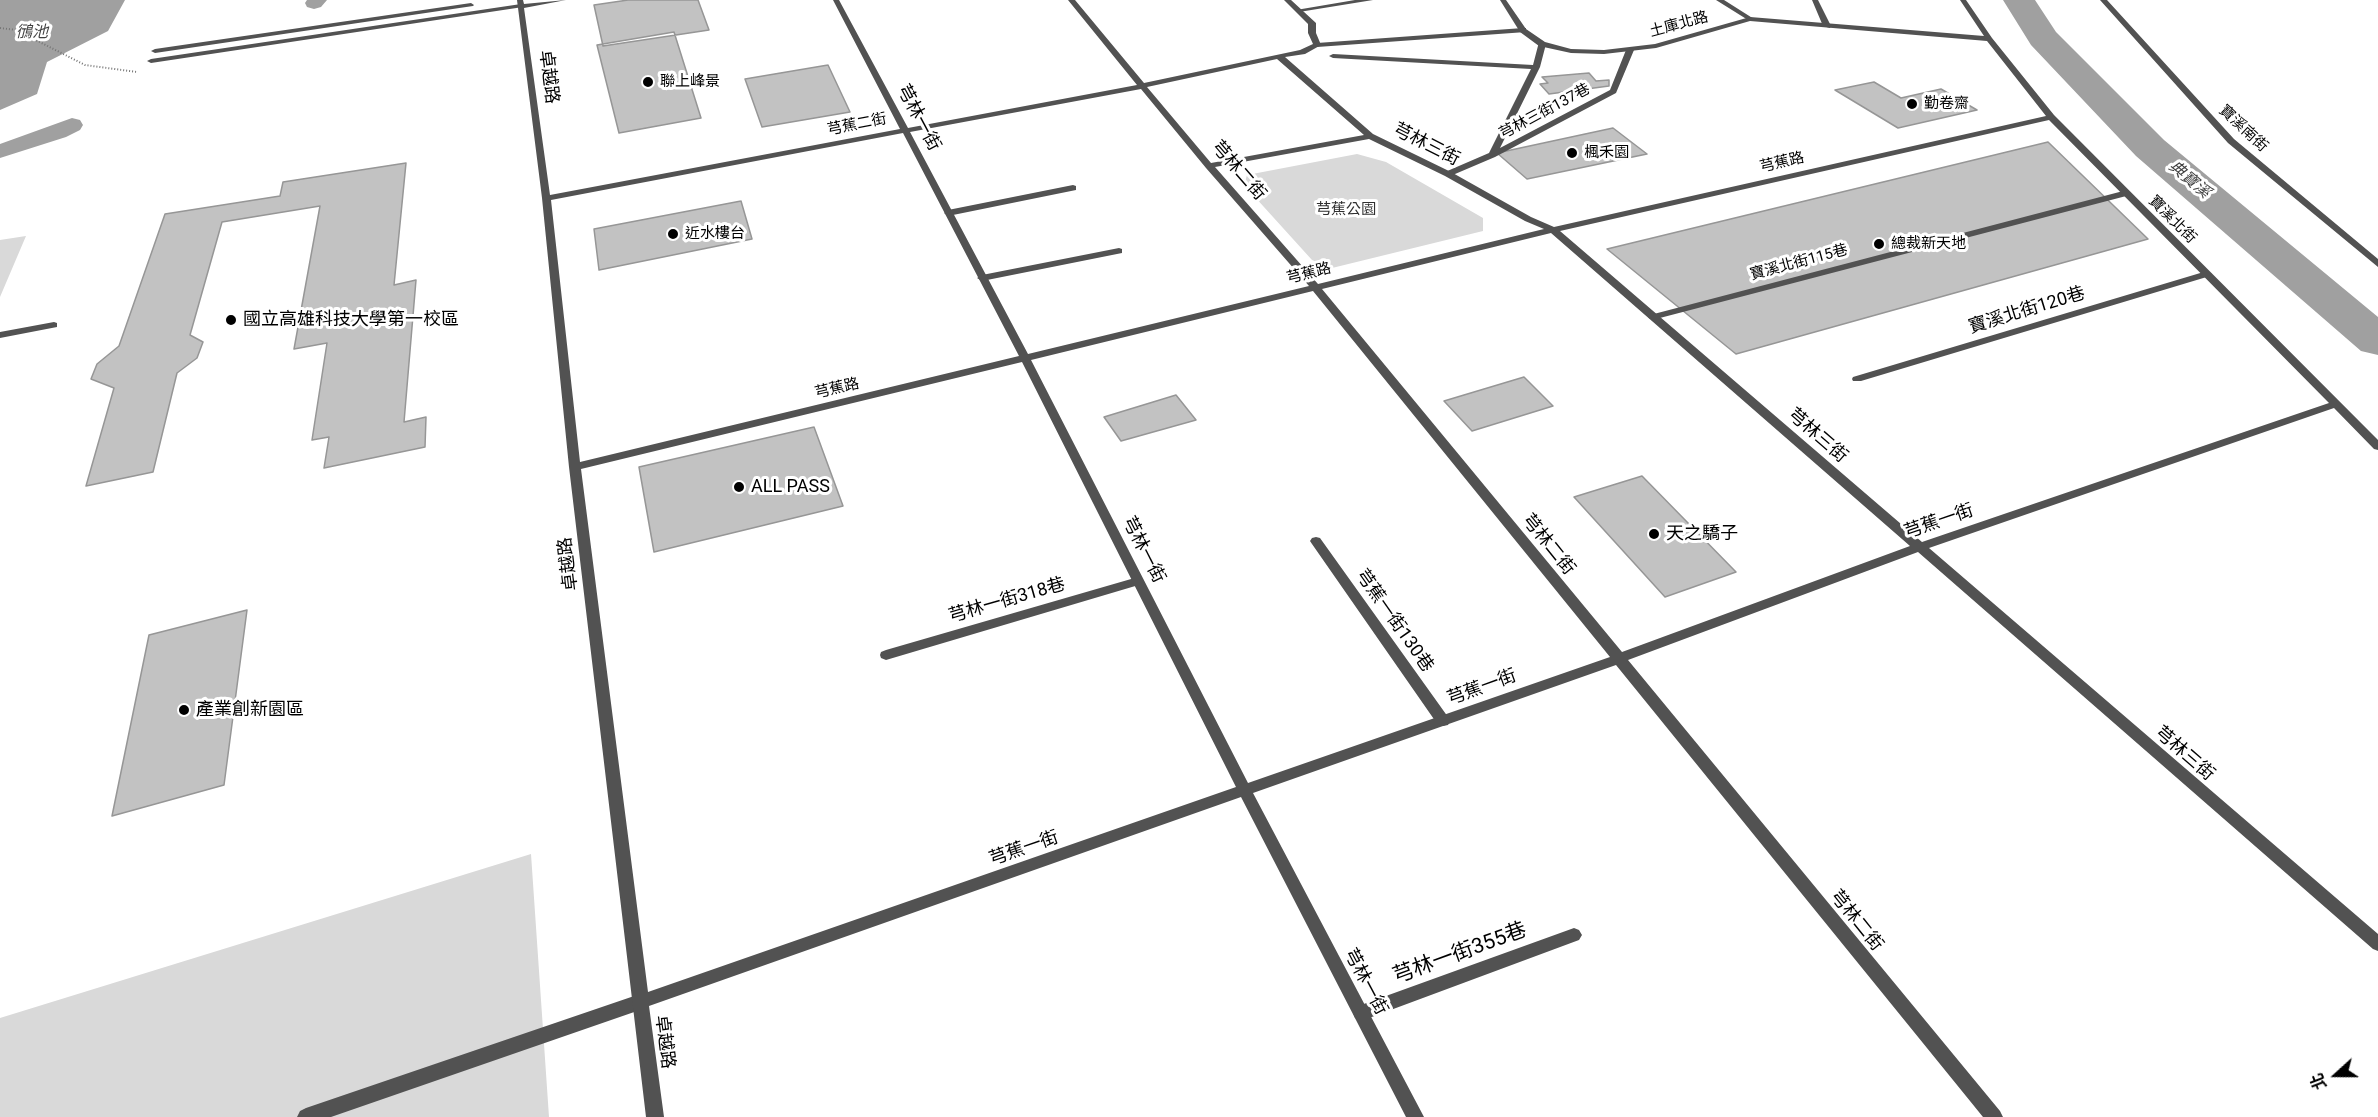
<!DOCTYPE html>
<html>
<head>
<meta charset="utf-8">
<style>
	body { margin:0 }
	#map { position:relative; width:2378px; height:1117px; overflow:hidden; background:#fff; font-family:Roboto,"Noto Sans TC",sans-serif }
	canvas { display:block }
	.north { position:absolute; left:2306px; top:1045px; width:60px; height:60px; -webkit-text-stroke:4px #fff; paint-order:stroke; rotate:249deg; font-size:16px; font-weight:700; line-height:24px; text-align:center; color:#000 }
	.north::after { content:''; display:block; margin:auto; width:21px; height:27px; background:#000; clip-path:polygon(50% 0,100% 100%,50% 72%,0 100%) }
</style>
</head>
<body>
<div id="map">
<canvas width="2378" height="1117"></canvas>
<div class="north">北</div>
</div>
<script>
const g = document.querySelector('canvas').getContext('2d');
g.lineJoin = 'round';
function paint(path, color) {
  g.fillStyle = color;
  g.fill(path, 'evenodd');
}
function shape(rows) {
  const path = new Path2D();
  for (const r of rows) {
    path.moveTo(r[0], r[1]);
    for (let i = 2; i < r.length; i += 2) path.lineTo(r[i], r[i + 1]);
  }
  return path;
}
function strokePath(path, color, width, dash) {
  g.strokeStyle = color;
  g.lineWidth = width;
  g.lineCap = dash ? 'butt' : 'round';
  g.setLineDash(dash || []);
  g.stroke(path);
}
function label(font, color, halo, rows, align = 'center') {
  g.font = font + ' Roboto,"Noto Sans TC",sans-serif';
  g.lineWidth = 6;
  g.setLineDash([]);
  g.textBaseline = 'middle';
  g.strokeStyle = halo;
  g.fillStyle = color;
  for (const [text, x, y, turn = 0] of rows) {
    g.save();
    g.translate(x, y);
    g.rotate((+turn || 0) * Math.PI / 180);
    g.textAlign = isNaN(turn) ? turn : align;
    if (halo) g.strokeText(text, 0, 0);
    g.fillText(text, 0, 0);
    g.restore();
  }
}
const green = shape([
	[1357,154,1386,162,1483,218,1483,231,1332,268,1312,260,1244,185,1247,175],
	[26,236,0,297,0,240],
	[531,854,549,1117,0,1117,0,1018]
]);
const water = shape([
	[0,0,125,0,108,31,47,62,37,94,0,110]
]);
const canal = shape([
	[307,0,327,0,321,7,314,9,307,7,305,3,307,0],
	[72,118,80,120,83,125,80,130,66,137,0,158,0,144,72,118]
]);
const river = shape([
	[2003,0,2035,0,2056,32,2164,140,2378,317,2378,355,2361,351,2136,156,2031,45,2003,0]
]);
const building = shape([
	[628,0,698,0,709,30,603,46,594,5,628,0],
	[674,32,701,118,619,133,597,45,674,32],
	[828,65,850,112,762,127,745,79,828,65],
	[1589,73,1596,81,1609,80,1609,86,1549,94,1540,84,1548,83,1542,77,1589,73],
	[1874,82,1901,98,1941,89,1977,110,1898,128,1835,90,1874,82],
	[1613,128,1647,154,1527,179,1497,153,1613,128],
	[2048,142,2148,239,1736,354,1607,249,2048,142],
	[406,163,394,285,416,280,404,422,426,417,425,447,324,468,329,437,312,440,327,343,294,349,320,206,222,222,190,335,203,342,197,358,177,373,153,472,86,486,114,388,91,379,97,364,119,346,165,214,280,196,283,182,406,163],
	[741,201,752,239,599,270,594,229,741,201],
	[1524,377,1553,406,1472,431,1444,401,1524,377],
	[1176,395,1196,420,1121,441,1104,417,1176,395],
	[814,427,843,506,654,552,639,467,814,427],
	[1642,476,1736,572,1665,597,1574,497,1642,476],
	[247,610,224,785,112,816,149,635,247,610]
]);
const path = shape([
	[0,28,16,30,85,65,137,72]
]);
const lane = shape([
	[1355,0,1373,0,1299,12,1296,10,1355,0],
	[1716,0,1724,0,1754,19,1748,20,1716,0],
	[1812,0,1818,0,1831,26,1830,28,1823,26,1812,0],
	[471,3,474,5,473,6,155,53,151,51,155,49,471,3],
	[521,4,523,5,523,7,151,63,147,61,151,59,521,4],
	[1523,28,1526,28,1526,32,1317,47,1313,45,1317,43,1523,28],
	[1539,42,1546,44,1540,67,1500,148,1610,90,1626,50,1630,48,1634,50,1616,93,1495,157,1448,177,1444,174,1445,172,1489,153,1531,69,1333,58,1329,56,1333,54,1533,65,1539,42],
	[1073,185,1076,186,1076,190,948,216,944,213,948,210,1073,185],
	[2127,190,2131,193,2130,195,1656,319,1650,319,1648,317,1650,315,2127,190],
	[1119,248,1122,249,1122,253,982,281,977,278,982,275,1119,248],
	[2207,271,2212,274,2210,276,1861,381,1853,381,1852,379,1853,377,2207,271],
	[54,322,57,323,57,327,0,338,0,332,54,322],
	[1316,537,1320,538,1448,717,1450,721,1448,725,1443,726,1438,725,1312,544,1310,541,1312,538,1316,537],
	[1138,577,1144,581,1142,584,886,660,881,658,880,655,881,652,886,650,1138,577],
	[1574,928,1579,930,1582,935,1579,940,1361,1021,1355,1018,1353,1013,1355,1008,1361,1005,1574,928],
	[640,994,646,997,648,1002,646,1007,640,1010,331,1117,297,1117,300,1111,306,1108,640,994]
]);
const street = shape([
	[517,0,523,0,524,4,566,0,524,8,550,195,900,129,833,0,839,0,908,128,1137,85,1068,0,1075,0,1144,83,1300,50,1313,44,1308,33,1308,24,1284,0,1291,0,1316,23,1316,33,1321,45,1305,54,1285,57,1373,134,1451,172,1531,217,1554,227,2046,116,1987,41,1750,21,1656,48,1604,54,1571,53,1539,46,1520,32,1500,0,1506,0,1526,29,1545,42,1571,49,1604,50,1655,44,1750,17,1984,36,1960,0,1966,0,1992,38,2054,115,2378,440,2378,450,2374,449,2334,408,1929,548,2378,934,2378,951,2373,949,1918,552,1628,660,2000,1111,2003,1117,1983,1117,1616,665,1253,793,1424,1117,1406,1117,1241,797,649,1006,664,1117,646,1117,569,467,542,198,517,0],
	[1277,59,1364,135,1211,163,1147,87,1277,59],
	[1141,89,1206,168,1309,286,1028,354,910,132,1141,89],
	[2049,120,2329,403,1922,542,1560,231,2049,120],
	[903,133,1019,356,580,462,551,200,903,133],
	[1369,139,1445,176,1525,221,1544,229,1318,284,1215,167,1369,139],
	[1551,233,1910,546,1622,652,1322,289,1551,233],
	[1313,291,1610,657,1248,783,1031,360,1313,291],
	[1022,362,1236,787,648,992,581,469,1022,362],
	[2100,0,2107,0,2234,139,2378,259,2378,267,2228,143,2100,0]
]);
const markers = [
	[648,82,6,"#000"],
	[1912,104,6,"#000"],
	[1572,153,6,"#000"],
	[673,234,6,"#000"],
	[1879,244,6,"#000"],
	[231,320,6,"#000"],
	[739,487,6,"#000"],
	[1654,534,6,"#000"],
	[184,710,6,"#000"]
];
const farStreetnames = [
	["土庫北路",1679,25,-15],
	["芎林三街137巷",1545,112,-28],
	["芎蕉二街",857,125,-11],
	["寶溪南街",2243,129,43],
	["芎蕉路",1782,163,-13],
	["寶溪北街",2172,220,45],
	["寶溪北街115巷",1799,263,-15],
	["芎蕉路",1309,274,-14],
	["芎蕉路",837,389,-13]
];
const farPoinames = [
	["聯上峰景",660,82],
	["勤卷齋",1924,104],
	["楓禾園",1584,153],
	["近水樓台",685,234],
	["總裁新天地",1891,244]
];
const farParknames = [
	["芎蕉公園",1346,210]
];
const farWaternames = [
	["鴴池",32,33],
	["典寶溪",2189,180,40]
];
const streetNames = [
	["卓越路",548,77,83],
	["芎林一街",918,118,62],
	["芎林三街",1426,145,27],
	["芎林二街",1238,171,49],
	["寶溪北街120巷",2027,311,-17],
	["芎林三街",1817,436,41],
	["芎蕉一街",1939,522,-19],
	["芎林二街",1548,545,51],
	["芎林一街",1143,550,63],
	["卓越路",569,564,-97],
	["芎林一街318巷",1007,601,-16],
	["芎蕉一街130巷",1394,621,55],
	["芎蕉一街",1482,688,-20],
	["芎林三街",2184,754,41],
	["芎蕉一街",1024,849,-19],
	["芎林二街",1856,921,51],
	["芎林一街",1365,982,62],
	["卓越路",664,1042,83]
];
const poiNames = [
	["國立高雄科技大學第一校區",243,320],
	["ALL PASS",751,487],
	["天之驕子",1666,534],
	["產業創新園區",196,710]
];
const nearStreetnames = [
	["芎林一街355巷",1460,954,-20]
];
paint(green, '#d9d9d9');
paint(water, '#a0a0a0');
paint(canal, '#a0a0a0');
paint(river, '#a0a0a0');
paint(building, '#c2c2c2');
strokePath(building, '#969696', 1.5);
strokePath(path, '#747474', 2, [1, 2]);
paint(lane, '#525252');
paint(street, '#525252');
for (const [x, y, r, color] of markers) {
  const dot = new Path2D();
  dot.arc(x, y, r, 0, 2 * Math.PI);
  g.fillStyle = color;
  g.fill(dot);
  strokePath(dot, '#fff', 2);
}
label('15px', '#000', '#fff', farStreetnames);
label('15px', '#000', '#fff', farPoinames, 'left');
label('15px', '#303030', '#fff', farParknames);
label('italic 16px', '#414141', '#fff', farWaternames);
label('18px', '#000', '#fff', streetNames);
label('18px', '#000', '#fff', poiNames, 'left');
label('21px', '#000', '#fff', nearStreetnames);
</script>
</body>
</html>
